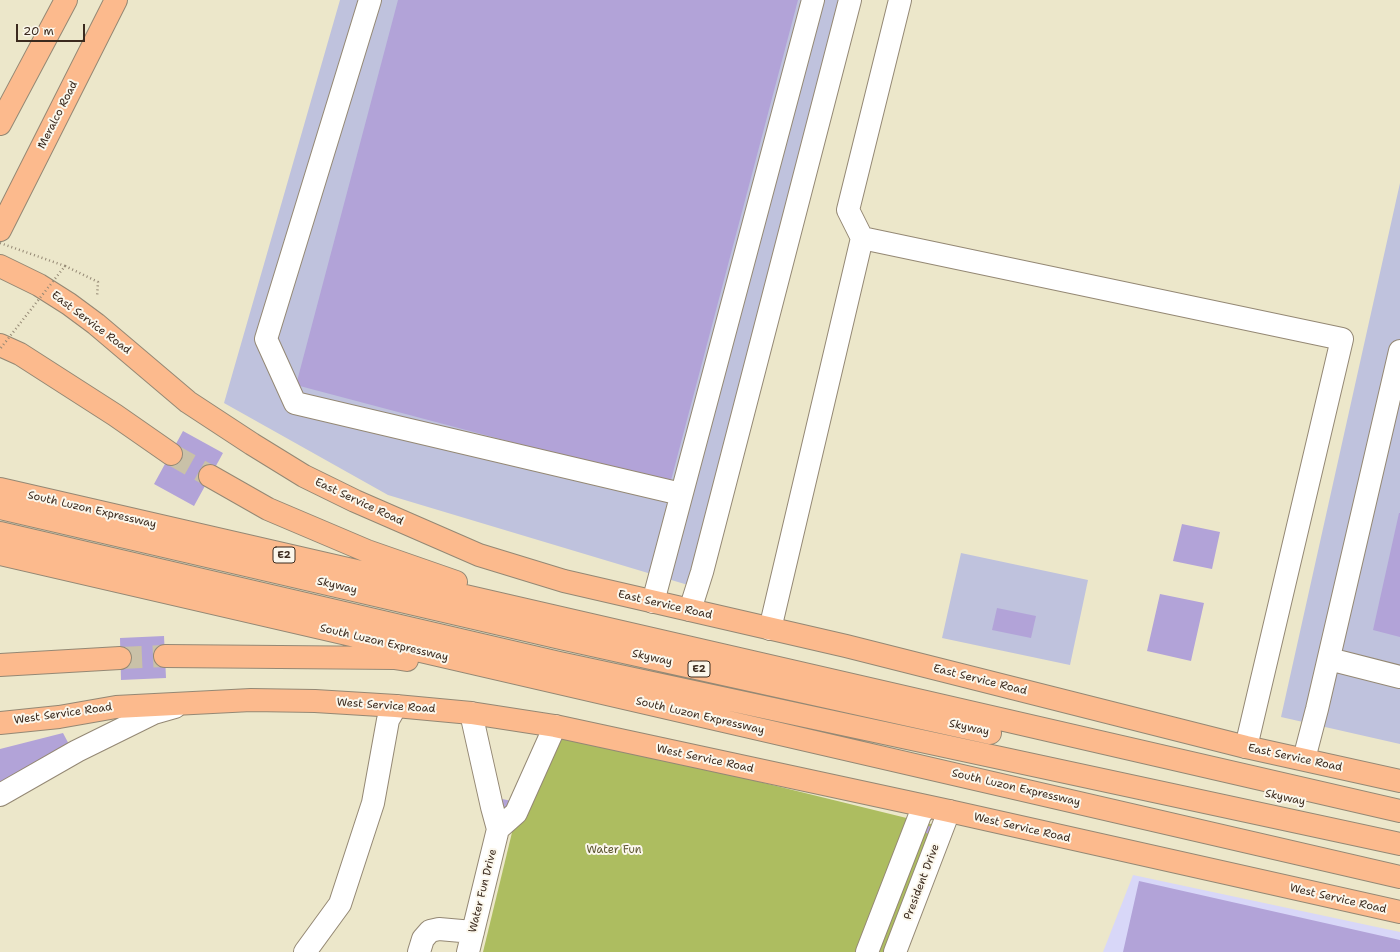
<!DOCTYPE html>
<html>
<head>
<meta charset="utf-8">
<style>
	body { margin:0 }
	#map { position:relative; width:1400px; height:952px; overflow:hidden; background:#ece7ca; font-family:"Shantell Sans",sans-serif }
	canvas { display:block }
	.scale { position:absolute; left:16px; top:24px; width:69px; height:18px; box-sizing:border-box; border:2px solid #3b2a1e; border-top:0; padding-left:5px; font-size:12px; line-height:14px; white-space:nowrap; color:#3b2a1e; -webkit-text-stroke:3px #fbf7ec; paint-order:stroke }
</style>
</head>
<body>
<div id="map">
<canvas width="1400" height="952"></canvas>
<div class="scale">20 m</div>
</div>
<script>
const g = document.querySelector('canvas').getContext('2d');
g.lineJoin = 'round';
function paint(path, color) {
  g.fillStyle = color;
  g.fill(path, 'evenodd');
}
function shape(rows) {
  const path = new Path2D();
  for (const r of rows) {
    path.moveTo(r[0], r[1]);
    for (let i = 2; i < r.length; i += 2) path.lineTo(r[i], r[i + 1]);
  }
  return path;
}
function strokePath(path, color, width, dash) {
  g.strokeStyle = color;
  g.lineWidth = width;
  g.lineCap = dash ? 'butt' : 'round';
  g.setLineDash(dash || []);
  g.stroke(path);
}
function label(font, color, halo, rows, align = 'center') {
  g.font = font + ' "Shantell Sans",sans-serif';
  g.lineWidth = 4;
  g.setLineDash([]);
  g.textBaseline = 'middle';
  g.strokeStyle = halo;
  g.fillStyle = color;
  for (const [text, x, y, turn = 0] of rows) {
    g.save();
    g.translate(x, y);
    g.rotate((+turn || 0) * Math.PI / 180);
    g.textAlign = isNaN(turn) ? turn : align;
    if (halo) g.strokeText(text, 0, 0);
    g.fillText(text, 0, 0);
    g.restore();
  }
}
const built = shape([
	[1133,875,1400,932,1400,952,1103,952]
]);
const industrial = shape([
	[340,0,842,0,688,585,388,495,224,403],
	[1400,183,1400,744,1281,717],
	[961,553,1088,580,1070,665,942,638]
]);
const green = shape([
	[565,734,935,825,885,952,483,952,516,816]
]);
const building = shape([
	[398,0,798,0,670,484,296,385],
	[183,431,223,453,194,506,154,484],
	[1399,513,1400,513,1400,637,1373,630],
	[1182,524,1220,532,1212,569,1173,561],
	[1160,594,1204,603,1191,661,1147,651],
	[997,608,1036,616,1031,638,992,630],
	[164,636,166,678,121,680,120,638],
	[63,733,72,750,0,789,0,749],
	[502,799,512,801,510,815,499,813],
	[925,825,932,827,929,834,923,832],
	[1139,881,1400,940,1400,952,1123,952]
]);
const highwayTunnel = shape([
	[171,454,210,476],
	[120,658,165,656]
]);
const path = shape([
	[65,266,98,282,97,297]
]);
const minor = shape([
	[370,0,266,339,295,403,681,494],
	[862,238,1342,339,1246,747],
	[653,602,813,0],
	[690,610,702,572,850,0],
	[770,629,862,238,848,210,900,0],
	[1329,659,1400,677],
	[1304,759,1317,709,1400,351],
	[0,795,77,751,154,713,175,707],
	[498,829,516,813,555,726],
	[305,952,340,904,373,803,388,720,396,706],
	[419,952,423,939,430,931,439,929,473,932],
	[468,952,498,829,492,807,471,713],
	[867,952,920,815,926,807],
	[895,952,949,811]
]);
const major = shape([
	[0,124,66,0],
	[0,230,116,0],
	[0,266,39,285,69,304,96,324,188,402,252,444,304,476,355,501,479,555,564,581,846,646,1246,747,1400,781],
	[0,723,59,717,116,707,251,700,315,701,396,706,471,713,555,726,949,811,1400,912]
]);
const highway = shape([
	[0,345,20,354,115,415,171,454],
	[210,476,268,509,367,551,456,582],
	[0,489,1400,811],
	[0,508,565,639,990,733],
	[0,533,559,663,1400,844],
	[0,554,1400,877],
	[165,656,394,658,407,660],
	[0,665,120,658]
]);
const pathBridge = shape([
	[0,243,65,266,0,349]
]);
const shields = [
	[284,555,22],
	[699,669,22]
];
const shieldNames = [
	["E2",284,555],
	["E2",699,669]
];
const streetNames = [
	["Meralco Road",58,115,-63],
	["East Service Road",91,323,37],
	["East Service Road",359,502,25],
	["South Luzon Expressway",92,510,13],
	["Skyway",337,586,13],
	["East Service Road",665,605,13],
	["South Luzon Expressway",384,643,13],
	["Skyway",652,658,12],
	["East Service Road",980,680,14],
	["West Service Road",386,706,4],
	["West Service Road",63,714,-8],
	["South Luzon Expressway",700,716,13],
	["Skyway",969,728,12],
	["East Service Road",1295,758,12],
	["West Service Road",705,759,12],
	["South Luzon Expressway",1016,788,13],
	["Skyway",1285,798,12],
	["West Service Road",1022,828,13],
	["President Drive",922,882,-69],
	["Water Fun Drive",483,891,-76],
	["West Service Road",1338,899,13]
];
const parkNames = [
	["Water Fun",614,850]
];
paint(built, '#d8d7f8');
paint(industrial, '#bfc2dd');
paint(green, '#adbd60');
paint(building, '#b2a3d8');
strokePath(highwayTunnel, '#c9c1a8', 22, [22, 11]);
strokePath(minor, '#948874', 24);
strokePath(major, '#948874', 24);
strokePath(highway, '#948874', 24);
strokePath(path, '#948874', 2.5, [1, 3]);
strokePath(minor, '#fff', 22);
strokePath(major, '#fcba8d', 22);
strokePath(highway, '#fcba8d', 22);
strokePath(pathBridge, '#948874', 2.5, [1, 3]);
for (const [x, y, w] of shields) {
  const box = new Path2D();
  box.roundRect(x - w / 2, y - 8, w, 16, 3);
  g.fillStyle = '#fbf7ec';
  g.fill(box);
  strokePath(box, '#3b2a1e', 1);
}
label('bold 10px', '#3b2a1e', null, shieldNames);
label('11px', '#3b2a1e', '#fbf7ec', streetNames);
label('11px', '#5d5632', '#fbf7ec', parkNames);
</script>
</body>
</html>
